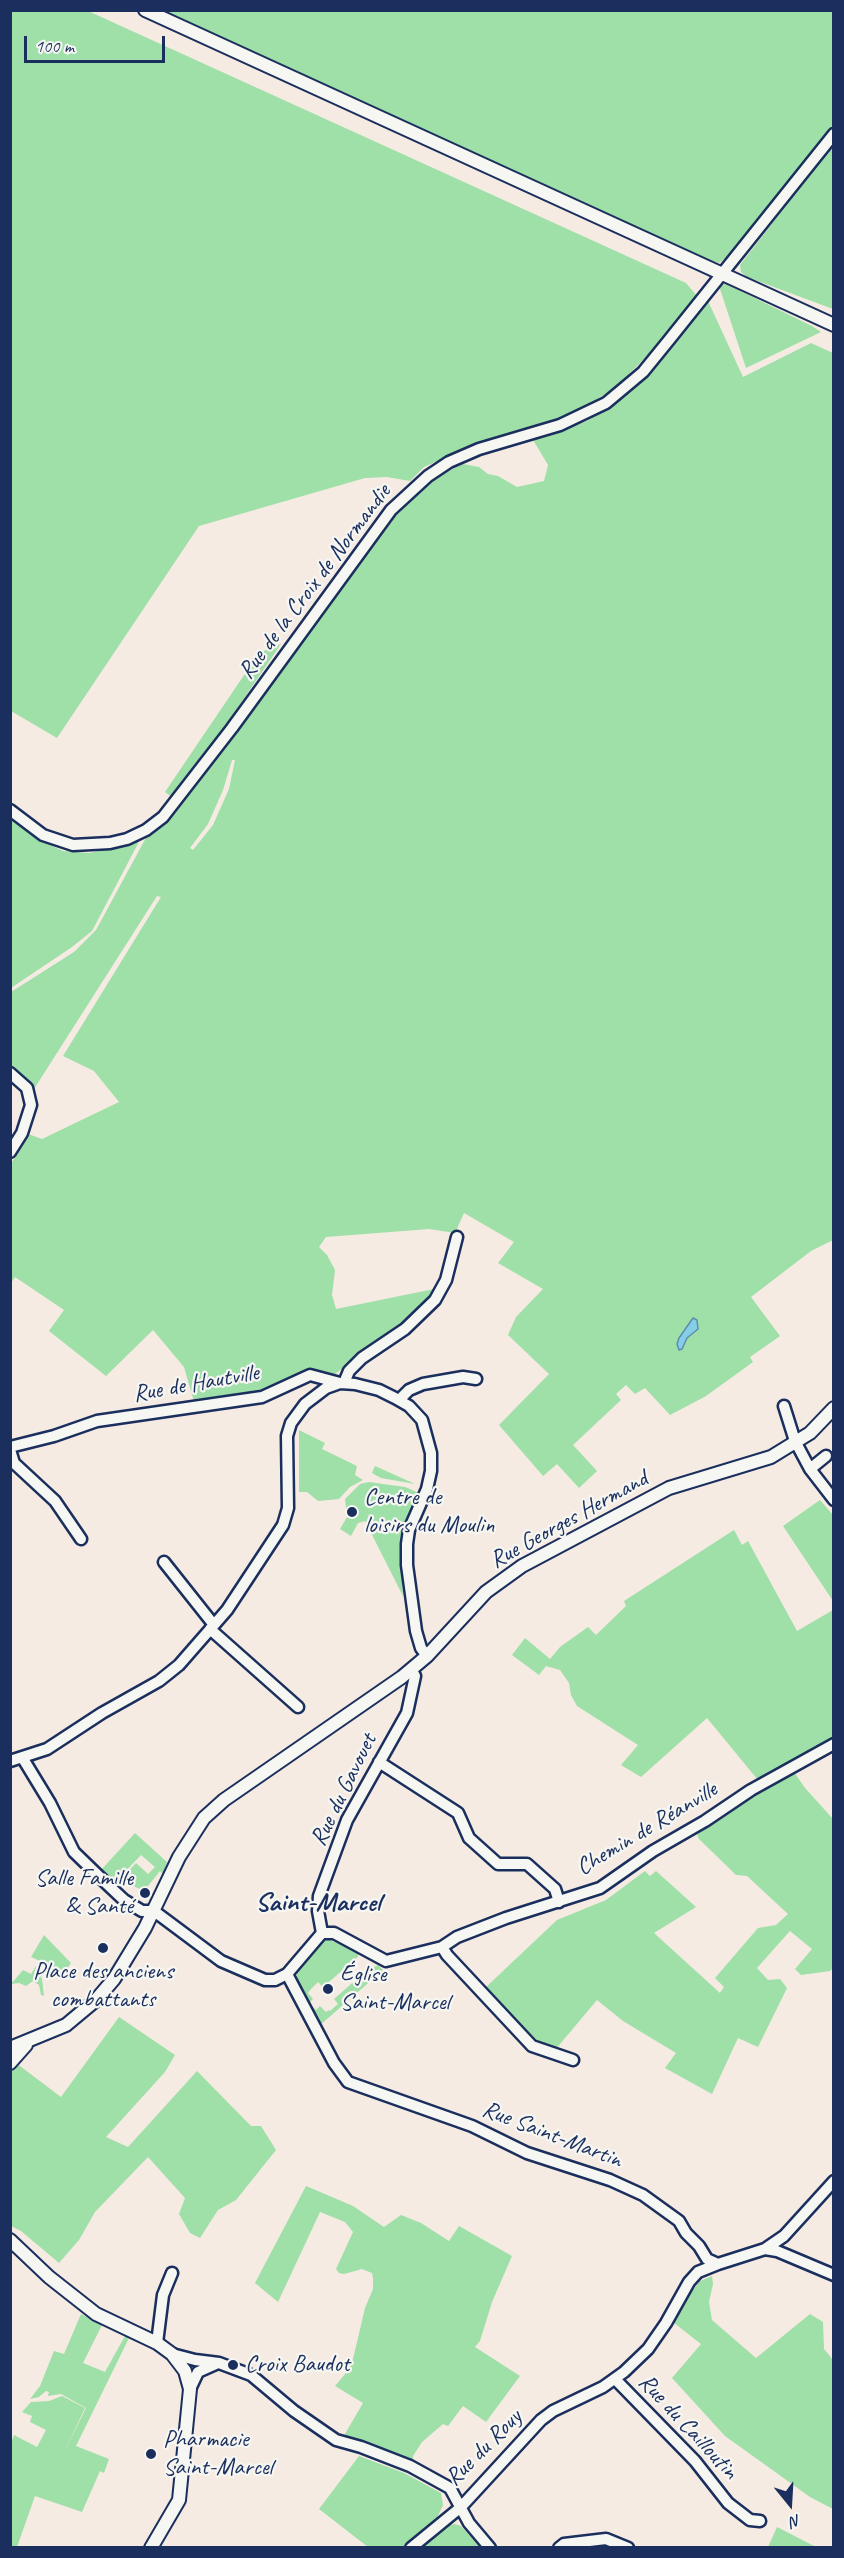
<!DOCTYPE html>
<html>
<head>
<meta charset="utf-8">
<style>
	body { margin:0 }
	#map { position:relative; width:844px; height:2558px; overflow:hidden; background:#f5ebe2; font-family:Caveat,sans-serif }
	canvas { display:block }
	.frame { position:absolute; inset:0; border:12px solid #1b2f5e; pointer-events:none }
	.north { position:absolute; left:760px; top:2474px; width:60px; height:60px; -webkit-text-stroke:4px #f6f6f2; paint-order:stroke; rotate:162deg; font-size:16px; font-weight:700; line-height:24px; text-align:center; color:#1b2f5e }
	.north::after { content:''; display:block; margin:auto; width:21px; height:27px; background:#1b2f5e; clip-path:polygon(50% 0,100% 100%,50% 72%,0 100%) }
	.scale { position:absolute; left:24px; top:36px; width:141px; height:27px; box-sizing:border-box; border:3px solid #1b2f5e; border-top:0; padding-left:8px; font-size:18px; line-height:21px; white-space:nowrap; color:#1b2f5e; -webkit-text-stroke:4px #f6f6f2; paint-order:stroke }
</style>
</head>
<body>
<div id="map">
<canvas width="844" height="2558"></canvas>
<div class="frame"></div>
<div class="north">N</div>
<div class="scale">100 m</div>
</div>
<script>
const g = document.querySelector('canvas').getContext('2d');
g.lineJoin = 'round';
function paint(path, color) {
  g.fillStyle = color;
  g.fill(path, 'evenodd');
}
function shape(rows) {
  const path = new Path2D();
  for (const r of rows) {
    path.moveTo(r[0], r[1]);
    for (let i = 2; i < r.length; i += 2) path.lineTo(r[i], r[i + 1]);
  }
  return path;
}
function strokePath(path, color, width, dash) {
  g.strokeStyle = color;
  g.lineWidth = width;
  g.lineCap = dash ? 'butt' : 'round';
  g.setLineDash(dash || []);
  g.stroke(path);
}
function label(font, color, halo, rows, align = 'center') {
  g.font = font + ' Caveat,sans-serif';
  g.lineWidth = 4.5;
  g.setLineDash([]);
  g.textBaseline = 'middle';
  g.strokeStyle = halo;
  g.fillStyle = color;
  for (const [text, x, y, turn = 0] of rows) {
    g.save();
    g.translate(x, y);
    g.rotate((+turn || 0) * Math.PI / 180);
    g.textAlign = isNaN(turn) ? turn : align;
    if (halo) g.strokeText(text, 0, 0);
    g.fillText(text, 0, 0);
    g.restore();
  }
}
const green = shape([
	[11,11,88,11,686,283,697,296,648,355,616,387,591,403,559,419,493,439,444,458,424,467,410,481,387,477,365,478,199,526,57,738,11,711],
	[165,11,833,11,833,125,734,252,719,263,706,259],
	[833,145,833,309,747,277,741,272,740,265],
	[726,284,812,326,821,332,746,368,720,289,721,285],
	[708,301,743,377,811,343,833,353,833,1240,811,1251,751,1297,780,1336,750,1357,753,1362,706,1396,670,1415,645,1388,635,1394,626,1385,616,1394,621,1400,573,1445,597,1471,579,1488,557,1464,543,1476,499,1425,549,1374,508,1335,516,1317,543,1289,498,1263,514,1242,464,1213,455,1233,429,1229,326,1237,319,1247,327,1255,335,1270,332,1295,336,1309,434,1289,422,1307,403,1326,376,1343,331,1377,316,1372,298,1374,262,1392,195,1405,184,1367,153,1330,106,1376,49,1331,64,1310,15,1277,11,1283,11,1164,28,1134,42,1139,119,1102,94,1071,63,1056,161,897,157,896,34,1089,11,1065,11,992,74,952,96,930,148,834,372,542,406,502,434,478,463,464,479,467,488,474,498,476,517,487,544,481,548,465,532,438,587,421,632,387,668,352],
	[232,760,235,760,229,789,213,825,193,850,190,848,208,824,223,790],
	[281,644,175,799,165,792,259,653],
	[11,820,44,842,63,851,89,853,118,847,141,838,92,931,72,947,11,988],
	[299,1430,325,1443,322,1449,357,1466,355,1475,363,1480,350,1487,339,1499,318,1501,307,1492,299,1492],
	[375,1466,415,1484,381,1478,372,1473],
	[369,1482,405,1487,419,1493,402,1539,400,1551,403,1596,365,1521,358,1523,351,1536,340,1529,347,1517,345,1499,360,1484],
	[820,1500,833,1515,833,1601,783,1526],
	[734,1530,742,1545,748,1541,797,1631,833,1610,833,1737,758,1780,707,1718,641,1777,621,1765,638,1745,577,1706,571,1695,569,1683,560,1670,546,1666,539,1675,512,1655,525,1638,550,1659,560,1647,588,1627,596,1635,626,1606,624,1601],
	[794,1772,805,1788,833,1819,833,1968,830,1971,801,1975,795,1969,812,1949,790,1931,757,1968,768,1980,780,1979,787,1988,758,2047,738,2038,712,2094,665,2068,676,2053,623,2021,597,2000,555,2050,535,2040,485,1988,557,1920,606,1900,645,1871,650,1876,656,1871,696,1907,654,1933,720,1993,724,1987,715,1978,758,1928,776,1925,788,1914,747,1876,736,1875,698,1838,697,1831],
	[135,1833,167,1862,163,1874,160,1871,144,1891,123,1881,125,1875,136,1863,148,1874,155,1867,141,1855,121,1876,117,1876,112,1881,101,1870],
	[44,1935,71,1963,65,1972,31,1957],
	[327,1939,358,1952,358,1957,323,1987,318,1982,311,1989,308,1993,313,1999,309,2003,316,2010,320,2006,326,2012,329,2010,330,2011,338,2004,334,1999,366,1971,378,1965,383,1970,319,2026,296,1979,297,1971,319,1943],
	[36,1966,42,1979,44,1996,41,1995,39,1985,33,1981,26,1986,19,1983,11,1984,23,1970,31,1974],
	[119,2017,175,2055,165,2072,106,2137,128,2147,197,2071,251,2126,261,2126,276,2150,236,2200,218,2210,200,2238,190,2233,179,2214,185,2198,148,2157,95,2212,79,2240,59,2263,21,2231,11,2226,10,2072,16,2063,61,2097],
	[306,2186,353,2206,384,2227,401,2215,421,2223,449,2241,459,2226,512,2256,492,2302,480,2341,475,2347,520,2376,486,2422,463,2406,448,2426,443,2424,422,2442,413,2456,413,2461,342,2439,363,2403,335,2386,346,2373,353,2359,365,2308,373,2289,373,2278,372,2273,362,2269,344,2274,339,2273,336,2269,353,2232,345,2222,320,2212,278,2302,255,2283],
	[712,2276,713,2284,709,2302,712,2320,756,2358,810,2314,823,2322,824,2349,833,2360,833,2509,810,2497,725,2436,672,2378,701,2344,674,2323,688,2296,700,2281],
	[81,2314,102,2325,83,2363,105,2372,125,2336,129,2338,76,2446,109,2459,104,2473,100,2471,82,2512,35,2496,17,2547,11,2547,11,2443,14,2435,37,2447,46,2430,30,2422,32,2416,22,2412,31,2402,49,2401,62,2396,85,2408,63,2454,86,2408,61,2394,48,2396,49,2392,46,2391,39,2397,30,2399,40,2386,54,2351,64,2354],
	[359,2456,404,2473,441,2493,443,2505,437,2518,403,2547,368,2547,319,2509],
	[455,2524,461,2526,480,2547,421,2547,449,2525],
	[777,2527,816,2547,768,2547]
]);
const water = shape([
	[693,1318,697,1320,698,1329,687,1338,682,1349,679,1350,677,1344,679,1338,693,1318]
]);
const minor = shape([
	[10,810,43,835,73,845,110,843,127,839,146,830,163,817,232,728,391,510,428,476,449,462,479,449,560,425,606,403,618,393,643,372,669,340,834,134],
	[10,1073,27,1088,31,1105,22,1133,10,1152],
	[344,1383,349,1371,362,1358,405,1329,435,1300,446,1280,457,1237],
	[399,1400,409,1390,423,1384,463,1377,476,1379],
	[784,1406,795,1441,810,1469,834,1500],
	[10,1447,54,1436,97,1421,262,1397,310,1375,340,1383,355,1384,379,1390,395,1398,409,1406,422,1420,431,1453,431,1471,427,1489,409,1530,407,1544,407,1565,416,1631,421,1648,427,1656],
	[10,1450,14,1463,55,1501,81,1539],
	[810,1469,826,1456],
	[164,1562,214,1625],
	[210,1629,298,1707],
	[22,1757,50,1803,74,1852,108,1885,124,1900,142,1911,154,1911,221,1961,265,1980,275,1980,287,1974,322,1933,334,1933,386,1961,442,1947,457,1937,506,1918,600,1888,653,1851,705,1821,751,1790,834,1744],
	[10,1761,47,1749,102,1713,159,1681,179,1665,227,1610,283,1525,288,1508,287,1436,291,1423,305,1404,326,1388,340,1383],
	[379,1762,458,1813,469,1838,498,1864,527,1864,555,1889,559,1902],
	[322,1933,318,1911,319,1896,347,1820,407,1713,415,1676,411,1669],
	[442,1947,447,1955,532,2046,573,2060],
	[287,1974,334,2063,348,2082,472,2126,527,2153,610,2180,643,2195,679,2221,686,2233,699,2246,707,2259,718,2264,765,2249,777,2251,834,2275],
	[765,2249,784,2236,834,2181],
	[157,2343,163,2295,172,2273],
	[172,2354,195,2360,219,2363,251,2375,294,2411,336,2440,361,2447,410,2466,450,2488,469,2523,490,2548],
	[615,2379,695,2461,728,2503,750,2520,760,2521],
	[190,2389,198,2372,216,2364],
	[411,2548,461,2507,541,2420,553,2411,603,2387,624,2372,648,2349,666,2323,689,2282,698,2272,718,2264],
	[559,2548,564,2544,606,2539,628,2548]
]);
const tertiary = shape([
	[145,10,834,325],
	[10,2048,66,2025,96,2000,114,1979,145,1928,179,1857,204,1818,224,1800,402,1677,427,1656,486,1592,522,1566,669,1488,771,1457,810,1433,834,1408],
	[10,2063,26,2045],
	[10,2240,49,2277,96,2314,157,2343,172,2354,185,2371,190,2389,179,2500,151,2548]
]);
const markers = [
	[352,1512,6,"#1b2f5e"],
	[145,1893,6,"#1b2f5e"],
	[103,1948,6,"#1b2f5e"],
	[328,1989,6,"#1b2f5e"],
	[233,2365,6,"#1b2f5e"],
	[151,2454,6,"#1b2f5e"]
];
const streetNames = [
	["Rue de la Croix de Normandie",315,582,-53],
	["Rue de Hautville",196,1384,-10],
	["Rue Georges Hermand",569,1520,-29],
	["Rue du Gavouet",344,1790,-64],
	["Chemin de Réanville",647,1829,-31],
	["Rue Saint-Martin",552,2135,21],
	["Rue du Cailloutin",688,2427,47],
	["Rue du Rouy",484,2448,-45]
];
const poiNames = [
	["Centre de",364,1498],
	["loisirs du Moulin",364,1526],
	["Salle Famille",133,1879,"right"],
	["& Santé",133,1907,"right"],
	["Place des anciens",103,1972,"center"],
	["combattants",103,2000,"center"],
	["Église",340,1975],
	["Saint-Marcel",340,2003],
	["Croix Baudot",245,2365],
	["Pharmacie",163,2440],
	["Saint-Marcel",163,2468]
];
const quarterNames = [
	["Saint-Marcel",318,1903]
];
paint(green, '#9fdfa8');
paint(water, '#85cee6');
strokePath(water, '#5b8eb0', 1.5);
strokePath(minor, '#1b2f5e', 15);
strokePath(tertiary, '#1b2f5e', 16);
strokePath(minor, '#f6f6f2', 10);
strokePath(tertiary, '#f6f6f2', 12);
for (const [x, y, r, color] of markers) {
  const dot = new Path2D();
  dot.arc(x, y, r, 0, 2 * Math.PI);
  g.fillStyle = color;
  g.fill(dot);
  strokePath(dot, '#f6f6f2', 2);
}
label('24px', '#1b2f5e', '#f6f6f2', streetNames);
label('24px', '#1b2f5e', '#f6f6f2', poiNames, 'left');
label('bold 27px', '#1b2f5e', '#f6f6f2', quarterNames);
</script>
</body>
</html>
